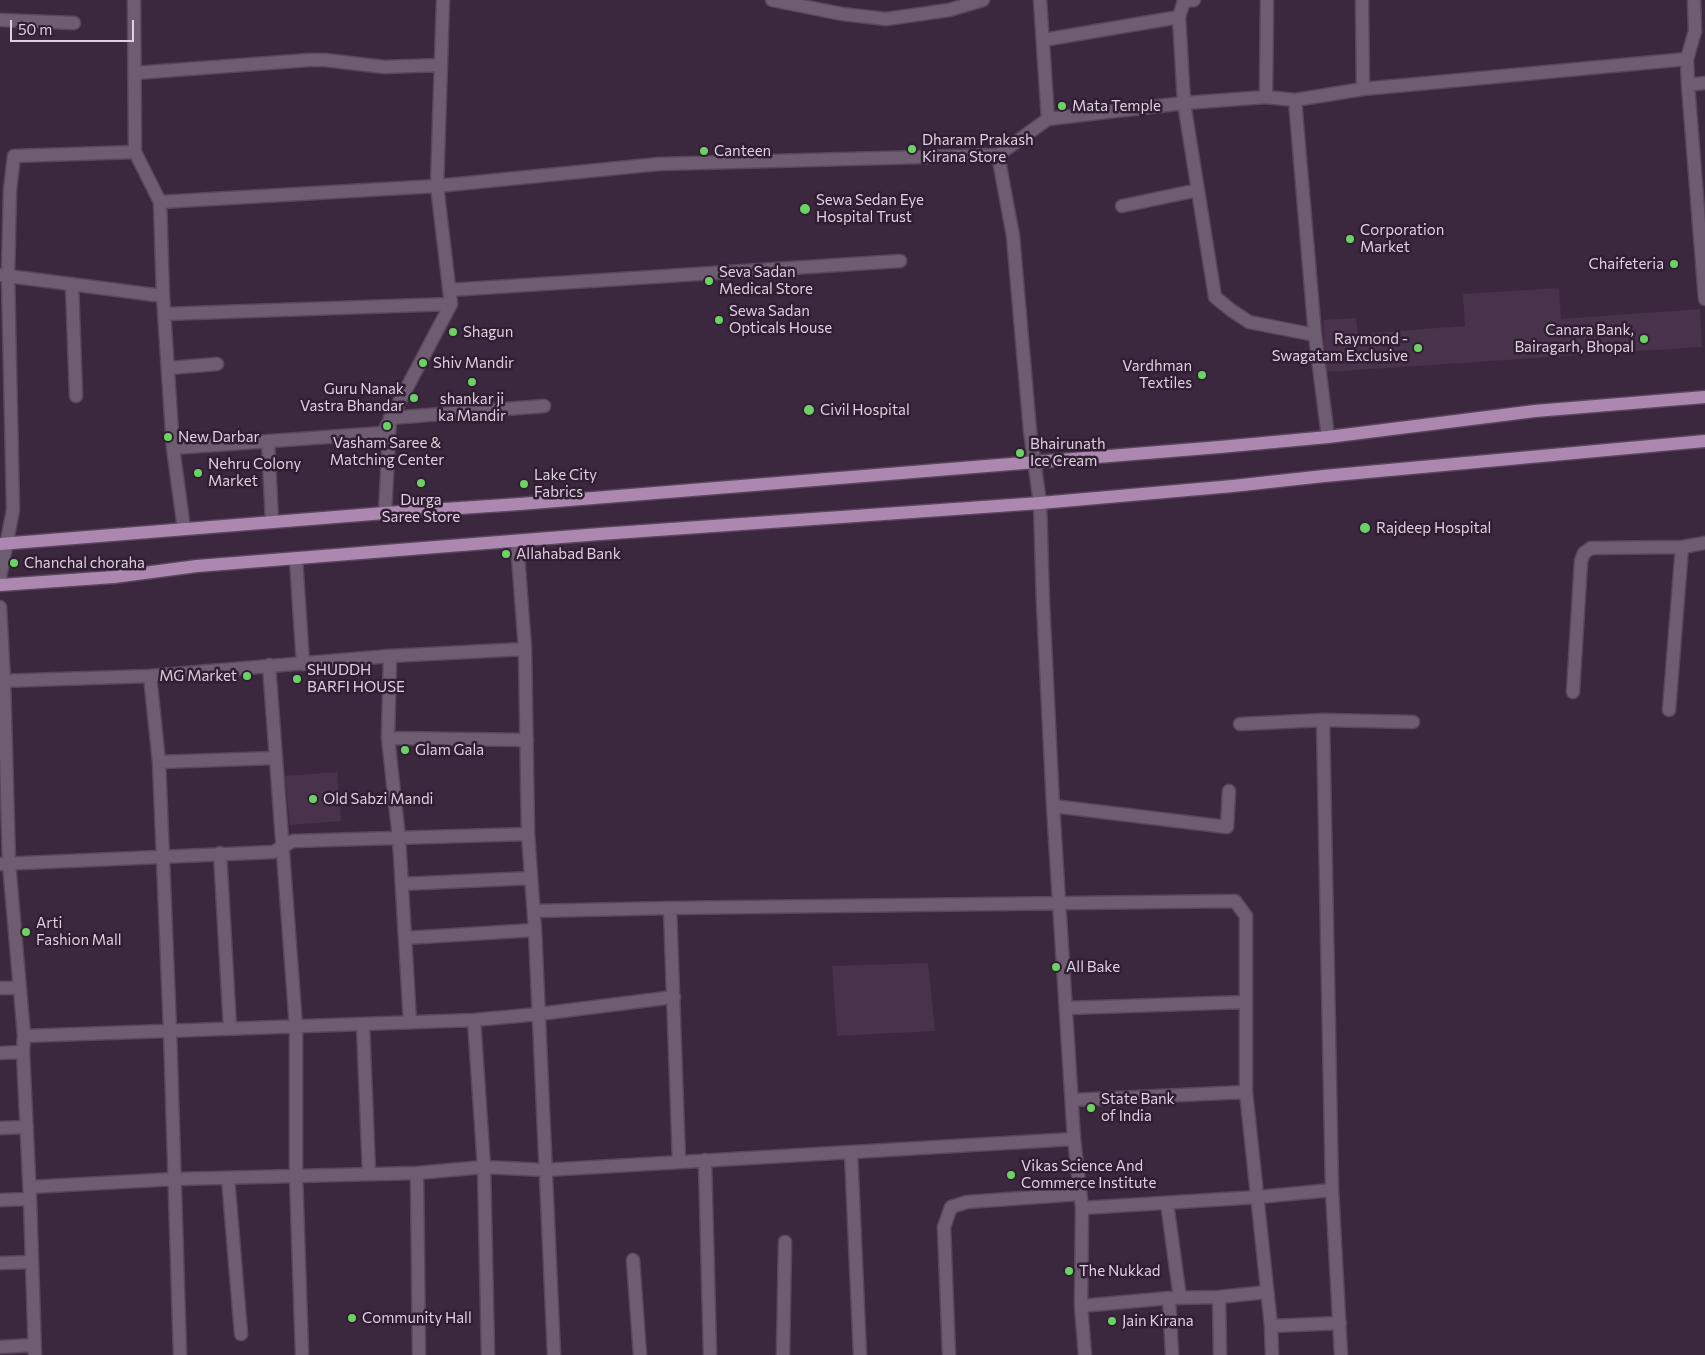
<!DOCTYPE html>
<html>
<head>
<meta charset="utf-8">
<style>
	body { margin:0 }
	#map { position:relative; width:1705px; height:1355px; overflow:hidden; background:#3b283e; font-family:Commissioner,sans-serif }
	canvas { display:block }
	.scale { position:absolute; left:10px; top:20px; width:124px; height:22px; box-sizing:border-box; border:2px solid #ded1df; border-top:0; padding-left:6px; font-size:15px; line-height:18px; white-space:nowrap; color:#ded1df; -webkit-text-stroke:4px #311e33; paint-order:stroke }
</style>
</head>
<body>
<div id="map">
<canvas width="1705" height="1355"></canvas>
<div class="scale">50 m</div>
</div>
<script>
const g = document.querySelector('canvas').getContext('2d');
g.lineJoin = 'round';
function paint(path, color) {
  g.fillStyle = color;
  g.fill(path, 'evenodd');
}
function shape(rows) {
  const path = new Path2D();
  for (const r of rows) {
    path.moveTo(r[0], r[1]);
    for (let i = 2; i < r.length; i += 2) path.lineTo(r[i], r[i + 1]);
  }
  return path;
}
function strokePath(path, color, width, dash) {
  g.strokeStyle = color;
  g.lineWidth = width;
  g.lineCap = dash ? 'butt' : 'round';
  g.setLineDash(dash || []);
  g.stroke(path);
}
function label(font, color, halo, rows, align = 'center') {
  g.font = font + ' Commissioner,sans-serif';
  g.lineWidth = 5;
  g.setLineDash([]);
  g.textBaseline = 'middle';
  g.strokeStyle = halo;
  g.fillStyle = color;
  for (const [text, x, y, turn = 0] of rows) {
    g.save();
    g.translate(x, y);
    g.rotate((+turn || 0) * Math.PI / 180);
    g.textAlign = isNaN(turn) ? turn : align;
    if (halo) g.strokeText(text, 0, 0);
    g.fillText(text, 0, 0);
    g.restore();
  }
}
const built = shape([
	[1559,288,1561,319,1700,309,1702,347,1326,372,1323,320,1356,318,1358,334,1465,326,1463,294],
	[337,772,341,821,290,825,285,776],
	[928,963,935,1031,837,1036,832,966]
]);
const minor = shape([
	[134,0,135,152,160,202,163,296,173,448,184,529],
	[772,0,842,14,886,19,949,10,983,0],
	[1040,0,1048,119],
	[1362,0,1363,89],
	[1694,0,1695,31,1687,59,1688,85,1705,299],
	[1179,17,1184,1,1194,0],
	[0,20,74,23],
	[1043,40,1179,17,1184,103,1215,297,1231,310,1249,322,1315,335],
	[135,73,309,60,325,60,384,67,441,65],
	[1688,85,1705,83],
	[1266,97,1267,0],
	[1295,100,1315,335,1328,437],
	[998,155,1013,236,1030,431,1040,503,1043,603,1053,806,1074,1139,1082,1208,1081,1306,1085,1355],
	[160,202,437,186,659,164,998,155,1048,119,1184,103,1266,97,1295,100,1363,89,1687,59],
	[1122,206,1198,190],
	[0,275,163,296],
	[72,284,76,396],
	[449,290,900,261],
	[164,314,451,304],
	[169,368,217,364],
	[268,441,272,522],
	[173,448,383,433,451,304,437,186,443,0],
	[385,513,390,418,544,406],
	[517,542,525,649,528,834,535,930,554,1355],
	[296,559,303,664],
	[0,577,13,510,8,275,10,190,14,156,135,152],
	[0,607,4,681,9,863,24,1036,23,1052,30,1199,35,1355],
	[390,656,388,738,399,838,410,1022],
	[269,665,296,1027,296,1175,302,1355],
	[150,676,159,762,170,1030,180,1355],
	[0,681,150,676,390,656,525,649],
	[1573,692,1581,561,1584,553,1591,548,1682,547,1705,543],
	[1669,710,1682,547],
	[1323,720,1332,1190,1341,1355],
	[1240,724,1323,720,1413,722],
	[388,738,527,740],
	[159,762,275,758],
	[1053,806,1227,827,1229,791],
	[220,853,230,1028],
	[0,864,273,852,293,841,528,834],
	[402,884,531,878],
	[670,908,1235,901,1246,916,1246,1092,1271,1326,1272,1355],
	[534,911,670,908,679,1162],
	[405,938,535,930],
	[0,988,19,988],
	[1067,1008,1246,1002],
	[474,1020,484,1167,488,1355],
	[363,1025,369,1173],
	[24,1036,474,1020,539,1014,674,997],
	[0,1053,23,1052],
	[1073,1100,1246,1092],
	[0,1128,27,1127],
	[851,1152,860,1355],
	[705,1160,710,1355],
	[417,1173,419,1355],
	[228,1178,241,1334],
	[30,1187,175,1179,417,1173,484,1167,545,1170,1074,1139],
	[0,1200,30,1199],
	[1167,1203,1180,1298],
	[1082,1208,1258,1197,1332,1190],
	[633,1260,640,1355],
	[0,1263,31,1262],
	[1219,1297,1220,1355],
	[1169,1298,1172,1355],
	[1081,1306,1169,1298,1219,1297,1267,1292],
	[1271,1326,1340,1323],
	[0,1347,34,1345],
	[783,1355,785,1242],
	[949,1355,944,1227,951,1207,967,1202,1080,1194]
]);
const primary = shape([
	[0,544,385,513,520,504,1220,447,1328,437,1535,411,1705,397],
	[0,585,114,577,197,566,600,534,1040,503,1233,486,1324,476,1705,441]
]);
const markers = [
	[1062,106,5,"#6bd363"],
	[912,149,5,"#6bd363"],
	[704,151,5,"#6bd363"],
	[805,209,6,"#6bd363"],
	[1350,239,5,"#6bd363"],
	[1674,264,5,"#6bd363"],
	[709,281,5,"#6bd363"],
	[719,320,5,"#6bd363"],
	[453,332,5,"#6bd363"],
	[1644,339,5,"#6bd363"],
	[1418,348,5,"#6bd363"],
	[423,363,5,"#6bd363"],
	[1202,375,5,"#6bd363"],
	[472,382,5,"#6bd363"],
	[414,398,5,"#6bd363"],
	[809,410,6,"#6bd363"],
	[387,426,5,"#6bd363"],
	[168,437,5,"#6bd363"],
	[1020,453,5,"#6bd363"],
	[198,473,5,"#6bd363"],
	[421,483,5,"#6bd363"],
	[524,484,5,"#6bd363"],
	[1365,528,6,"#6bd363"],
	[506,554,5,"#6bd363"],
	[14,563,5,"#6bd363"],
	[247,676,5,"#6bd363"],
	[297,679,5,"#6bd363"],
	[405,750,5,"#6bd363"],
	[313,799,5,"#6bd363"],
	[26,932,5,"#6bd363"],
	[1056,967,5,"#6bd363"],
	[1091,1108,5,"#6bd363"],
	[1011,1175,5,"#6bd363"],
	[1069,1271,5,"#6bd363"],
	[352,1318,5,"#6bd363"],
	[1112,1321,5,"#6bd363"]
];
const poiNames = [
	["Mata Temple",1072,106],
	["Dharam Prakash",922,140],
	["Kirana Store",922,157],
	["Canteen",714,151],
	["Sewa Sedan Eye",816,200],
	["Hospital Trust",816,217],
	["Corporation",1360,230],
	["Market",1360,247],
	["Chaifeteria",1664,264,"right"],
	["Seva Sadan",719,272],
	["Medical Store",719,289],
	["Sewa Sadan",729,311],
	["Opticals House",729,328],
	["Canara Bank,",1634,330,"right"],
	["Bairagarh, Bhopal",1634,347,"right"],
	["Shagun",463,332],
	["Raymond -",1408,339,"right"],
	["Swagatam Exclusive",1408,356,"right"],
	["Shiv Mandir",433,363],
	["Vardhman",1192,366,"right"],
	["Textiles",1192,383,"right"],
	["Guru Nanak",404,389,"right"],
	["Vastra Bhandar",404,406,"right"],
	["shankar ji",472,399,"center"],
	["ka Mandir",472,416,"center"],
	["Civil Hospital",820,410],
	["New Darbar",178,437],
	["Vasham Saree &",387,443,"center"],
	["Matching Center",387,460,"center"],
	["Bhairunath",1030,444],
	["Ice Cream",1030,461],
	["Nehru Colony",208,464],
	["Market",208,481],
	["Lake City",534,475],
	["Fabrics",534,492],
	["Durga",421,500,"center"],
	["Saree Store",421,517,"center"],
	["Rajdeep Hospital",1376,528],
	["Allahabad Bank",516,554],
	["Chanchal choraha",24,563],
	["SHUDDH",307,670],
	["BARFI HOUSE",307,687],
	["MG Market",237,676,"right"],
	["Glam Gala",415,750],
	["Old Sabzi Mandi",323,799],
	["Arti",36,923],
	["Fashion Mall",36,940],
	["All Bake",1066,967],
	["State Bank",1101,1099],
	["of India",1101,1116],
	["Vikas Science And",1021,1166],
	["Commerce Institute",1021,1183],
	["The Nukkad",1079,1271],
	["Community Hall",362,1318],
	["Jain Kirana",1122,1321]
];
paint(built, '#49324c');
strokePath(minor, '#58465b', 15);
strokePath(primary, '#58465b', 15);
strokePath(minor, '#6e5d71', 12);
strokePath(primary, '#ac88b1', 12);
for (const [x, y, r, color] of markers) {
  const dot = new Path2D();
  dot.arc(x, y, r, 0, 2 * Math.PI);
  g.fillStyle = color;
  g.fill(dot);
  strokePath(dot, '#311e33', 2);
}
label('15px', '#ded1df', '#311e33', poiNames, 'left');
</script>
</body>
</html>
